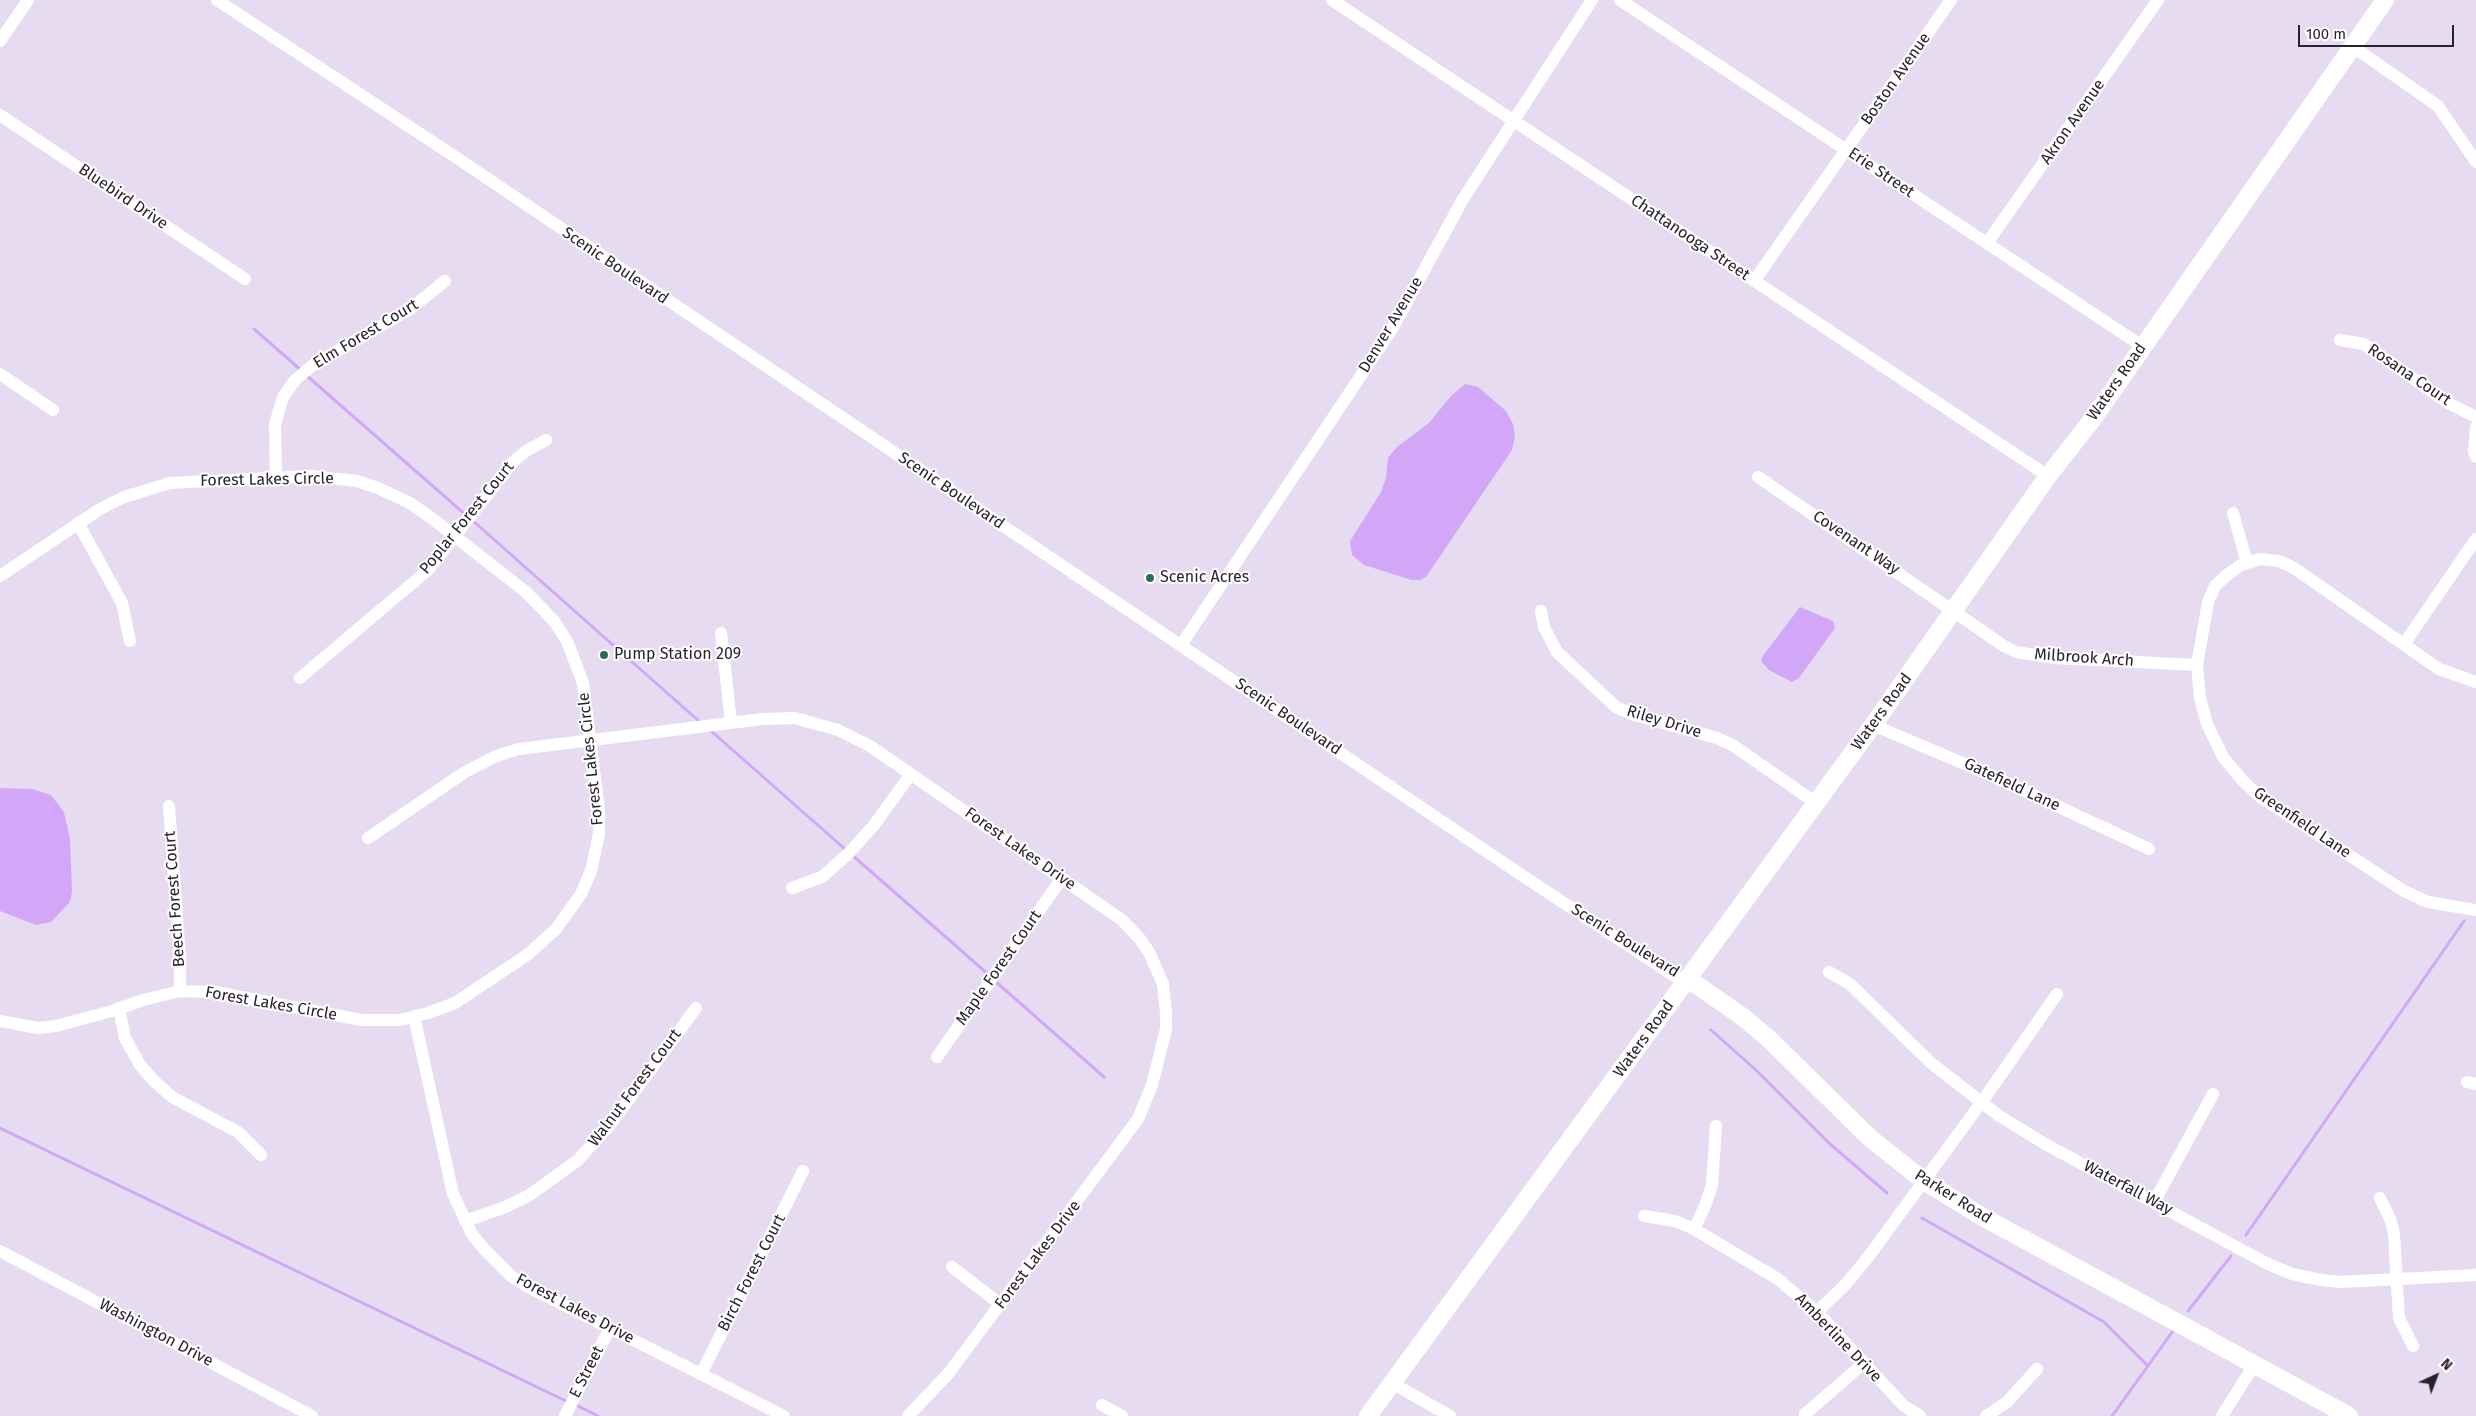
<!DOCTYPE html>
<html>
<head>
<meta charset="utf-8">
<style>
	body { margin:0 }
	#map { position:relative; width:2476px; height:1416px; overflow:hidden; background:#e7dbf2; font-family:"Fira Sans",sans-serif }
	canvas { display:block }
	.north { position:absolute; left:2411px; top:1351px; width:50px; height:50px; -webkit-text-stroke:4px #fff; paint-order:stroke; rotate:43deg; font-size:14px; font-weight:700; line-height:20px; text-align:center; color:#28232b }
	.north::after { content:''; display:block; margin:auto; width:18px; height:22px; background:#28232b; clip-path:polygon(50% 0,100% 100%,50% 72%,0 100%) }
	.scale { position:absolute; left:2298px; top:25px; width:156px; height:22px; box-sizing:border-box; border:2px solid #28232b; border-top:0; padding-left:6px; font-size:15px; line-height:18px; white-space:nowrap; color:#28232b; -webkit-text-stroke:4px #fff; paint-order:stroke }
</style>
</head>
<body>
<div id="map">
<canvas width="2476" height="1416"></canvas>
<div class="north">N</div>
<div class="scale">100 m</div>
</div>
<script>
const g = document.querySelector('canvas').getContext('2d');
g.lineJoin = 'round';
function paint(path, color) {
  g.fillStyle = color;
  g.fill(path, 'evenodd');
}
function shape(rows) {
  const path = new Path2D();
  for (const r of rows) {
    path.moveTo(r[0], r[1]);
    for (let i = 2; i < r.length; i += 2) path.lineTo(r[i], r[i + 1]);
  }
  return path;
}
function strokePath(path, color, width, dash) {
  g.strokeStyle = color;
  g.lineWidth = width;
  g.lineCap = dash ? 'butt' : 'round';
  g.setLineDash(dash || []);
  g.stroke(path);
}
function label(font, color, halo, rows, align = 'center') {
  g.font = font + ' "Fira Sans",sans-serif';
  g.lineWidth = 4;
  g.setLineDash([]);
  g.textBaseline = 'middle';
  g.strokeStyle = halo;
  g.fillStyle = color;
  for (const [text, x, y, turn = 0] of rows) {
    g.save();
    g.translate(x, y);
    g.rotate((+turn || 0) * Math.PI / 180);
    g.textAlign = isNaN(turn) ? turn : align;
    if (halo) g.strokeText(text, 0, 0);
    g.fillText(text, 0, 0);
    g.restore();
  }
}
const water = shape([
	[1465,384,1478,387,1506,411,1513,424,1515,437,1512,450,1426,577,1420,580,1412,580,1364,565,1352,555,1350,541,1381,492,1386,478,1388,458,1397,447,1429,423,1451,396],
	[1800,607,1833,621,1835,628,1799,678,1792,682,1769,670,1761,661,1762,657],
	[0,788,32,789,51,795,64,812,70,839,72,892,70,902,51,922,36,925,0,911]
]);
const stream = shape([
	[254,329,302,371],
	[306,375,467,516],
	[472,520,701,723],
	[710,730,846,850],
	[851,854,989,975],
	[995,981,1104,1077],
	[1711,1030,1757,1071,1830,1144,1887,1193],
	[0,1128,568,1402],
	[1922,1218,2104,1322,2147,1365],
	[2246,1235,2464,921],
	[2188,1311,2231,1256],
	[574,1404,598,1416],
	[2112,1416,2173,1331]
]);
const street = shape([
	[217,0,460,160,1526,878,1676,977,1688,979],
	[1332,0,2048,476],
	[1620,0,2142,346],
	[0,41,28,0],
	[2352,46,2438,106,2476,162],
	[0,115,245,279],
	[1987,243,2158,0],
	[1754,281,1951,0],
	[2340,340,2364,344,2448,403,2476,417],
	[0,374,53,410],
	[2476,427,2474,451,2476,457],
	[276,477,275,424,283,397,295,380,313,365,410,309,445,281],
	[1758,477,2004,646,2016,652,2055,658,2197,665],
	[2233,513,2247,563],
	[78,523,122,603,130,641],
	[0,576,100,509,124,497,170,483,312,476,357,481,378,488,410,503,430,517,526,592,554,621,567,641,583,683,599,809,599,834,591,871,581,894,556,929,527,955,455,1003,428,1013,400,1020,361,1020,215,992,180,991,143,1000,112,1011,56,1026,38,1028,0,1021],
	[1541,611,1544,627,1557,652,1616,707,1631,714,1717,738,1734,746,1816,803],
	[721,633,731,722],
	[2404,644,2476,539],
	[1181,645,1392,329,1463,199,1592,0],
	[300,678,428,570,514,461,526,451,546,440],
	[2476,682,2439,669,2294,568,2279,561,2260,559,2241,565,2228,574,2215,586,2208,602,2197,665,2200,698,2207,724,2223,757,2243,781,2260,797,2404,891,2428,902,2476,910],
	[1873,725,1993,776,2149,849],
	[169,806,180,958,180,991],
	[368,838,465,772,496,756,519,749,763,719,795,718,838,730,870,746,1122,920,1140,939,1149,952,1163,984,1166,1013,1166,1029,1152,1085,1138,1119,948,1374,908,1416],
	[792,888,822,877,848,854,874,825,911,774],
	[1829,972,1850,984,1931,1063,1998,1115,2045,1144,2266,1263,2292,1274,2321,1280,2341,1282,2476,1275],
	[119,1008,125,1038,140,1065,154,1081,172,1097,238,1132,261,1155],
	[414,1016,453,1194,472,1234,484,1249,511,1276,530,1288,784,1416],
	[937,1057,1062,878],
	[2467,1082,2476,1084],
	[2380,1198,2391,1221,2394,1234,2399,1318,2413,1346],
	[2154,1202,2213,1094],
	[1644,1216,1675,1221,1694,1229,1778,1279,1817,1312,1903,1405,1920,1416],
	[465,1221,503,1208,528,1196,577,1161,610,1125,696,1008],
	[1694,1229,1705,1206,1712,1185,1716,1126],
	[0,1251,312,1416],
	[952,1267,1000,1304],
	[1817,1312,1846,1284,1869,1256,1986,1096,2057,994],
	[701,1374,803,1171],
	[1392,1383,1450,1416],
	[1102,1405,1122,1416],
	[1805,1414,1864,1363],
	[565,1416,610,1328],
	[1986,1416,2007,1402,2037,1369],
	[2222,1416,2254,1365]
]);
const secondary = shape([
	[1688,979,1743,1017,1768,1038,1870,1138,1924,1181,1981,1216,2349,1416],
	[1368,1416,1873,725,2048,476,2092,420,2385,0]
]);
const markers = [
	[1150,578,5,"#2c6b59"],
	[604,655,5,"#2c6b59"]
];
const streetNames = [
	["Boston Avenue",1896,79,-55],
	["Akron Avenue",2073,122,-55],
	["Erie Street",1881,173,34],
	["Bluebird Drive",123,197,34],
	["Chattanooga Street",1690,238,34],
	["Scenic Boulevard",615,266,34],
	["Denver Avenue",1391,325,-59],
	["Elm Forest Court",366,334,-31],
	["Rosana Court",2409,375,34],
	["Waters Road",2117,382,-55],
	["Forest Lakes Circle",267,480,-1],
	["Scenic Boulevard",951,491,34],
	["Poplar Forest Court",467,518,-51],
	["Covenant Way",1856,543,34],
	["Milbrook Arch",2084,658,4],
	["Waters Road",1882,712,-54],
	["Scenic Boulevard",1288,717,34],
	["Riley Drive",1664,722,17],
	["Forest Lakes Circle",591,759,-96],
	["Gatefield Lane",2012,785,25],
	["Greenfield Lane",2302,823,34],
	["Forest Lakes Drive",1020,849,35],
	["Beech Forest Court",175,899,-94],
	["Scenic Boulevard",1625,941,32],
	["Maple Forest Court",999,968,-55],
	["Forest Lakes Circle",271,1004,10],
	["Waters Road",1644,1039,-54],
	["Walnut Forest Court",635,1088,-53],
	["Waterfall Way",2128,1188,28],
	["Parker Road",1953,1197,32],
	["Forest Lakes Drive",1038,1255,-53],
	["Birch Forest Court",752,1273,-63],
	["Forest Lakes Drive",575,1309,28],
	["Washington Drive",156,1333,28],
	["Amberline Drive",1838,1338,46],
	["E Street",587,1372,-63]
];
const poiNames = [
	["Scenic Acres",1160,578],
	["Pump Station 209",614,655]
];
paint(water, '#d2a7f7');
strokePath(stream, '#d2a7f7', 3);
strokePath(street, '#fff', 12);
strokePath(secondary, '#fff', 18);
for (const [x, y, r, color] of markers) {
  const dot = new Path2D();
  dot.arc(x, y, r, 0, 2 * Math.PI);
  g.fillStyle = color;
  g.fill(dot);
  strokePath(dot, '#fff', 2);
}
label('16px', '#28232b', '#fff', streetNames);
label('16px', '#28232b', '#fff', poiNames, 'left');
</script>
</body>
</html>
